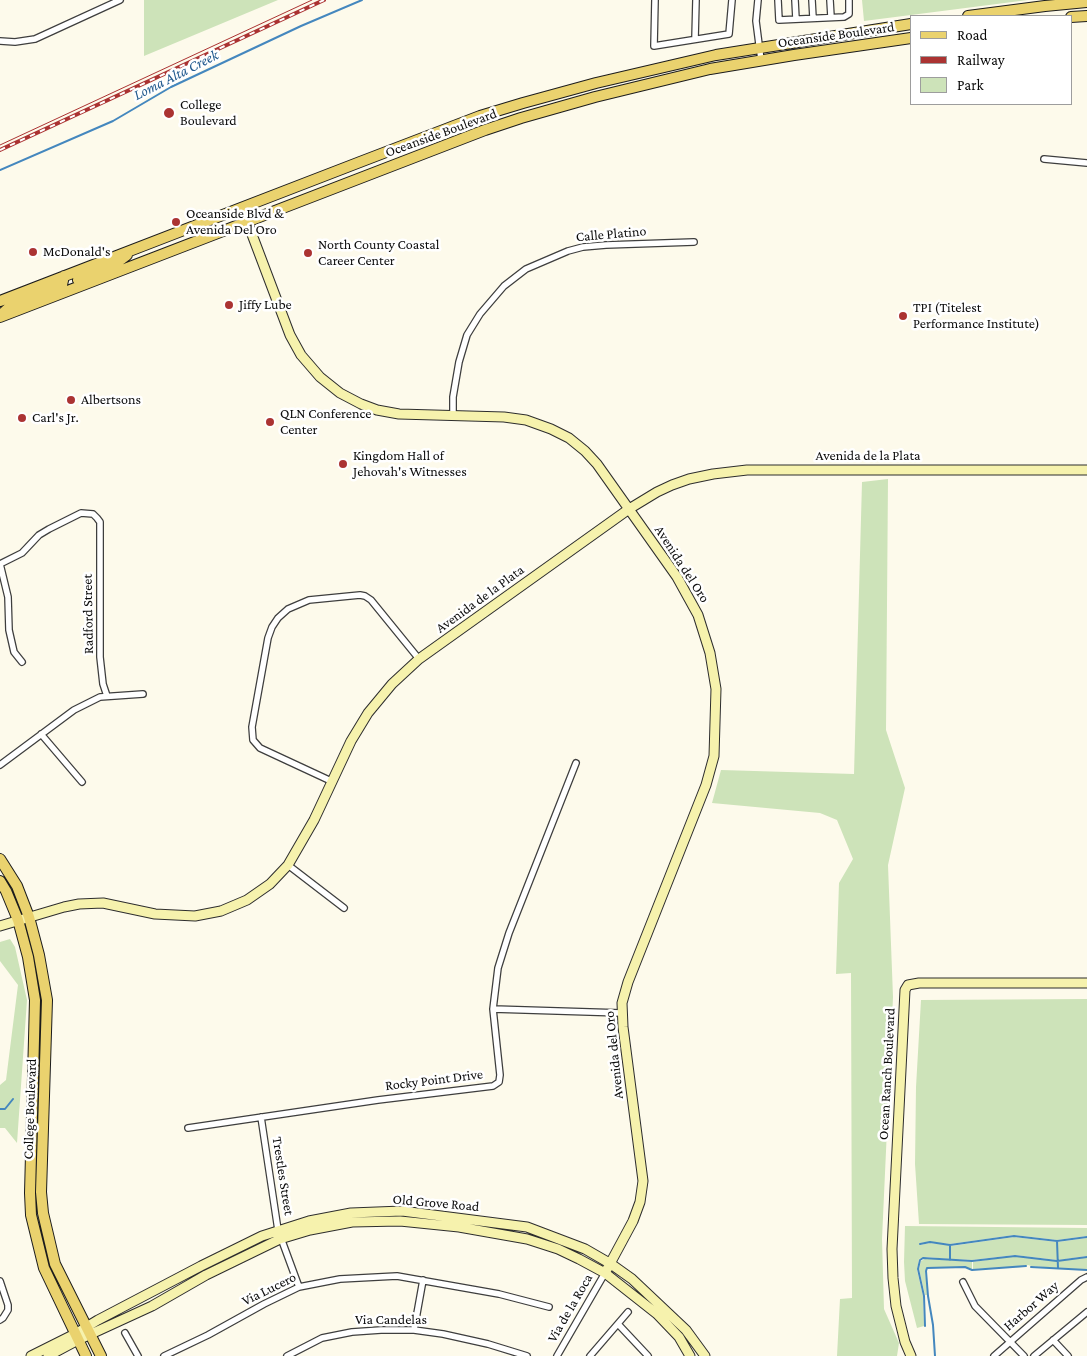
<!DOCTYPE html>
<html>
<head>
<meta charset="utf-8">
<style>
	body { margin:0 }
	#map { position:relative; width:1087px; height:1356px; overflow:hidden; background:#fdfaeb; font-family:"Crimson Pro",serif }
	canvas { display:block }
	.legend { position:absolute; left:910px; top:15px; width:162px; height:90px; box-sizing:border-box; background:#fff; border:1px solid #9d9d9d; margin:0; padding:6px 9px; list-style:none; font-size:15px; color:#0b0b0b }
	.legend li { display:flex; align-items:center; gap:10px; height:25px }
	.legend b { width:25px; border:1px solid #9d9d9d }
</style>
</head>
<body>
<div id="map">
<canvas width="1087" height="1356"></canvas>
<ul class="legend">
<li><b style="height:6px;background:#ead26e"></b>Road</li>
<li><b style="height:6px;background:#ab3332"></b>Railway</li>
<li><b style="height:14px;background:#cde3b9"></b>Park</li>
</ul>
</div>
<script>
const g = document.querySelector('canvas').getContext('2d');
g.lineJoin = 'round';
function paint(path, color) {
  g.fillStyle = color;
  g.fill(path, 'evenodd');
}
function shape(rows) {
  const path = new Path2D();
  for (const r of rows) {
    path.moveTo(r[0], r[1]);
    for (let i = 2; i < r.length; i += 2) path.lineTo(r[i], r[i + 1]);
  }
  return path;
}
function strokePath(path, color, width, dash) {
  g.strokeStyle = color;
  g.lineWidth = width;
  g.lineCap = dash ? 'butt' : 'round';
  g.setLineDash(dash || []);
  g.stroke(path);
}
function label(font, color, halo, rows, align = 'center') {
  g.font = font + ' "Crimson Pro",serif';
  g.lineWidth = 5;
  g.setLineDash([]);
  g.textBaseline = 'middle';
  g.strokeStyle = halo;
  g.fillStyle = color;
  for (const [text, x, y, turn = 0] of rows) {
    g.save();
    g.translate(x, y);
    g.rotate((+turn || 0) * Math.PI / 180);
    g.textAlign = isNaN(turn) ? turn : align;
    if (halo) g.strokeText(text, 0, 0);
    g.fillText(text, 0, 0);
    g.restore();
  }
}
const green = shape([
	[144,0,278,0,144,56],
	[862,0,1028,0,864,21],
	[888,479,886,730,905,788,888,865,893,997,882,1239,884,1309,899,1343,897,1356,837,1356,840,1299,852,1298,851,973,836,974,839,883,853,859,837,820,820,813,712,803,721,770,854,774,862,482],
	[10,939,15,947,27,1000,17,1143,5,1128,0,1128,0,1085,6,1080,18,985,0,961,0,942],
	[1087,999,1087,1225,919,1224,915,1164,916,1087,921,1000],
	[905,1226,1087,1228,1087,1236,1057,1240,1014,1235,950,1244,930,1242,919,1243,920,1245,930,1243,949,1245,949,1259,927,1257,919,1259,917,1270,923,1296,924,1326,917,1328,905,1281,904,1262],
	[1014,1237,1057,1242,1057,1260,1015,1255,972,1260,951,1259,951,1246],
	[1087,1238,1087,1256,1058,1260,1058,1242],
	[1015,1256,1057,1261,1057,1268,1031,1266,1028,1265,1023,1267,973,1269,973,1262],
	[1087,1257,1087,1270,1058,1268,1058,1261],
	[927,1258,972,1262,972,1269,965,1267,927,1268,925,1271,928,1295,925,1295,919,1269,921,1261]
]);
const stream = shape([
	[0,170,113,121,171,87,301,26,362,0],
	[0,1109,5,1109,13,1099],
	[1057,1241,1058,1268],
	[920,1244,930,1242,950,1245,1014,1236,1057,1241,1087,1237],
	[950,1245,950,1260],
	[1031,1267,1087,1270],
	[925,1326,924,1296,918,1269,920,1260,923,1258,972,1261,1015,1256,1057,1261,1087,1257],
	[935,1356,933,1325,928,1296,926,1271,927,1268,965,1267,972,1270,1026,1266]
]);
const street = shape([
	[655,0,654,46,729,34,732,0],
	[758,0,756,21,761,60],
	[778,0,779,20,844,17,849,14,849,0],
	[795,0,796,19],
	[812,0,813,18],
	[830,0,831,17],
	[695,39,696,0],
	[0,41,15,42,35,39,120,0],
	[1044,159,1087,163],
	[453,415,453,397,459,362,467,335,480,314,504,286,526,269,568,251,583,247,606,245,694,242],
	[0,564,22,553,39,535,49,529,81,513,93,514,97,518,100,522,100,657,103,684,107,696],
	[0,564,8,597,9,630,14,652,22,662],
	[41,734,82,782],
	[0,765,74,710,100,697,143,694],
	[331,781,260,748,253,740,252,727,268,638,272,627,278,618,288,609,309,600,360,595,365,596,371,600,419,659],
	[288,865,344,908],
	[493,1009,622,1013],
	[261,1117,278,1230,299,1287],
	[188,1128,378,1100,493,1086,499,1082,500,1075,493,1009,498,968,509,933,576,763],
	[0,1281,8,1305,8,1310,3,1318,0,1320],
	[963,1282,975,1306,1024,1356],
	[618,1324,648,1356],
	[414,1330,423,1280],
	[125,1333,138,1356],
	[1053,1340,1068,1356],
	[164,1356,208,1335,264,1304,299,1287,340,1279,397,1276,499,1294,549,1307],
	[287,1356,322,1338,352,1332,381,1330,414,1330,443,1334,488,1344,527,1356],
	[557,1356,605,1273],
	[590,1356,628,1312],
	[994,1356,1081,1280,1087,1277],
	[1034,1356,1087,1312]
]);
const secondary = shape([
	[242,208,290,335,301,355,320,377,340,393,361,404,377,410,399,414,504,417,526,420,551,429,569,438,585,451,597,464,677,577,698,615,710,653,716,689,714,756,706,785,628,982,622,1003,623,1027,643,1181,640,1202,633,1221,605,1273],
	[0,926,64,907,79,904,103,903,155,914,195,916,221,911,247,900,270,884,288,865,314,820,351,741,368,713,392,684,419,659,629,509,657,492,672,485,689,479,713,474,747,470,1087,470],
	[31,1356,75,1334,98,1320,201,1266,262,1236,309,1221,351,1213,402,1211,527,1227,585,1249,611,1264,632,1279,686,1330,705,1356],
	[48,1356,78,1340,152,1306,206,1275,280,1239,310,1230,352,1222,400,1221,459,1227,527,1239,558,1249,579,1259,605,1273,657,1314,679,1337,690,1356],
	[911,1356,905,1342,896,1306,893,1278,892,1249,905,990,908,985,919,983,1087,983]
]);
const primary = shape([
	[968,16,1045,6,1087,2],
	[1071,17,1087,16],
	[78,280,115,264,127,255],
	[0,301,360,162,480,116,523,103,596,83,716,55,911,24],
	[4,312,13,304,62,285,64,276],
	[0,317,485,130,521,118,595,97,710,69,794,55,911,38],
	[0,859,17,886,29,917,39,955,47,1000,41,1192,43,1213,55,1264,101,1356],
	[0,881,6,891,18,920,28,957,35,1000,30,1193,31,1215,44,1268,86,1356]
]);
const tram = shape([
	[0,145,312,0]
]);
const rail = shape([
	[0,150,324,0]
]);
const markers = [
	[169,113,6,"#ab3332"],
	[176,222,5,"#ab3332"],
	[33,252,5,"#ab3332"],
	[308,253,5,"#ab3332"],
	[229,305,5,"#ab3332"],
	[903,316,5,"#ab3332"],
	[71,400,5,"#ab3332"],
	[22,418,5,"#ab3332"],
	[270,422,5,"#ab3332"],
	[343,464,5,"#ab3332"]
];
const streetNames = [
	["Oceanside Boulevard",836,35,-8],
	["Oceanside Boulevard",441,133,-20],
	["Calle Platino",611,234,-5],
	["Avenida de la Plata",868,456],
	["Avenida del Oro",682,564,57],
	["Avenida de la Plata",480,599,-36],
	["Radford Street",88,614,-91],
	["Avenida del Oro",614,1055,-96],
	["Ocean Ranch Boulevard",887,1074,-87],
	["Rocky Point Drive",434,1080,-7],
	["College Boulevard",30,1109,-88],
	["Trestles Street",283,1176,81],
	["Old Grove Road",436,1203,5],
	["Via Lucero",269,1289,-26],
	["Harbor Way",1031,1306,-41],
	["Via de la Roca",570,1308,-60],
	["Via Candelas",391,1320]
];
const poiNames = [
	["College",180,105],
	["Boulevard",180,121],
	["Oceanside Blvd &",186,214],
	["Avenida Del Oro",186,230],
	["North County Coastal",318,245],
	["Career Center",318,261],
	["McDonald's",43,252],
	["Jiffy Lube",239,305],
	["TPI (Titelest",913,308],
	["Performance Institute)",913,324],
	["Albertsons",81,400],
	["QLN Conference",280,414],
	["Center",280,430],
	["Carl's Jr.",32,418],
	["Kingdom Hall of",353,456],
	["Jehovah's Witnesses",353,472]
];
const waterNames = [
	["Loma Alta Creek",176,75,-27]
];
paint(green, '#cde3b9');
strokePath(stream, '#4487be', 2);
strokePath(street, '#3e3e3e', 8);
strokePath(secondary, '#2d2d2d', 11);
strokePath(primary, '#1c1c1c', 12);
strokePath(street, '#fff', 5.5);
strokePath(secondary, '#f6f2ad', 9);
strokePath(primary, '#ead26e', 10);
strokePath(tram, '#ab3332', 1);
strokePath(rail, '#ab3332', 4);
strokePath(rail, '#fff', 2, [5.5]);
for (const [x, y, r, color] of markers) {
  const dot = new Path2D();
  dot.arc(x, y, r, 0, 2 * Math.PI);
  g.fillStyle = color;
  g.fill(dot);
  strokePath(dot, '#fff', 2);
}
label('14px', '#0b0b0b', '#fff', streetNames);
label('14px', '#0b0b0b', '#fff', poiNames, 'left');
label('italic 15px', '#225a8e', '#fff', waterNames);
</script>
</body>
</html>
